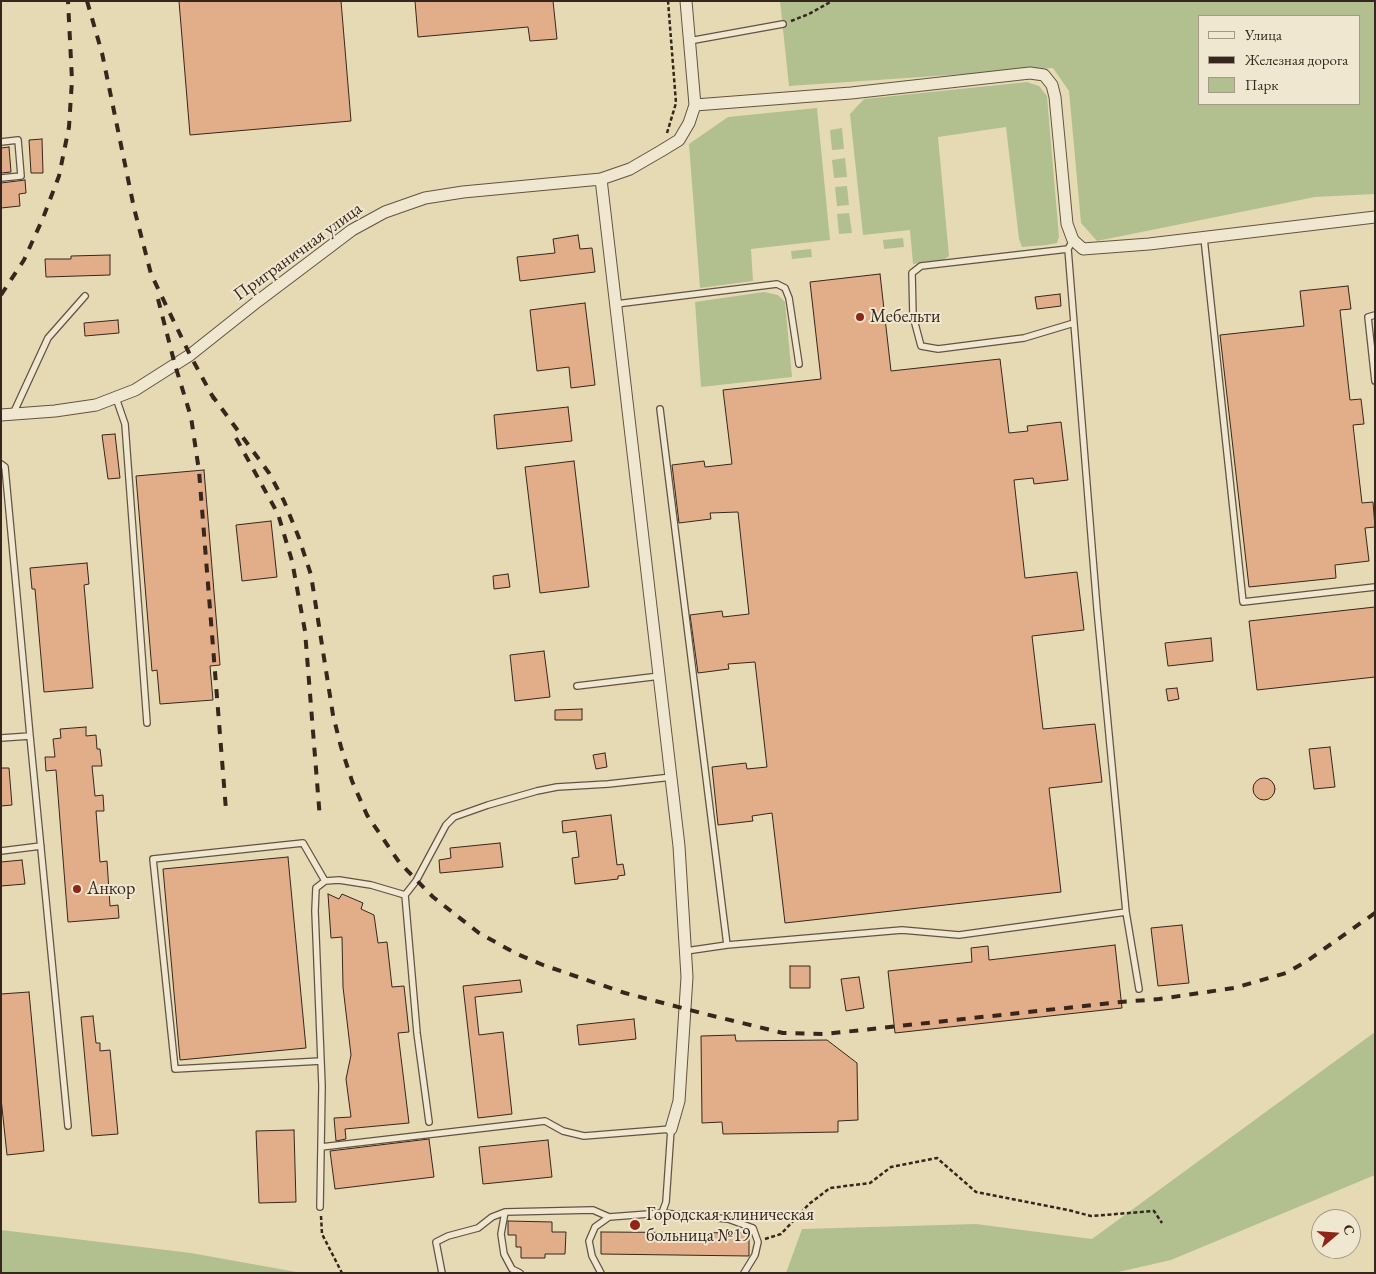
<!DOCTYPE html>
<html>
<head>
<meta charset="utf-8">
<style>
	body { margin:0 }
	#map { position:relative; width:1376px; height:1274px; overflow:hidden; background:#e6dab5; font-family:"EB Garamond",serif }
	canvas { display:block }
	.frame { position:absolute; inset:0; border:2px solid #36261d; pointer-events:none }
	.legend { position:absolute; left:1198px; top:15px; width:162px; height:90px; box-sizing:border-box; background:#efe7cf; border:1px solid #a59a88; margin:0; padding:6px 9px; list-style:none; font-size:15px; color:#36261d }
	.legend li { display:flex; align-items:center; gap:10px; height:25px }
	.legend b { width:25px; border:1px solid #a59a88 }
	.north { position:absolute; left:1311px; top:1209px; width:50px; height:50px; box-sizing:border-box; background:#efe7cf; border:1px solid #a59a88; border-radius:50%; rotate:72deg; font-size:14px; font-weight:700; line-height:20px; text-align:center; color:#36261d }
	.north::after { content:''; display:block; margin:auto; width:18px; height:22px; background:#8f2418; clip-path:polygon(50% 0,100% 100%,50% 72%,0 100%) }
</style>
</head>
<body>
<div id="map">
<canvas width="1376" height="1274"></canvas>
<div class="frame"></div>
<ul class="legend">
<li><b style="height:6px;background:#efe7cf"></b>Улица</li>
<li><b style="height:6px;background:#36261d"></b>Железная дорога</li>
<li><b style="height:14px;background:#b2c090"></b>Парк</li>
</ul>
<div class="north">С</div>
</div>
<script>
const g = document.querySelector('canvas').getContext('2d');
g.lineJoin = 'round';
function paint(path, color) {
  g.fillStyle = color;
  g.fill(path, 'evenodd');
}
function shape(rows) {
  const path = new Path2D();
  for (const r of rows) {
    if (r.length === 3) {
      path.moveTo(r[0] + r[2], r[1]);
      path.arc(r[0], r[1], r[2], 0, 2 * Math.PI);
      continue;
    }
    path.moveTo(r[0], r[1]);
    for (let i = 2; i < r.length; i += 2) path.lineTo(r[i], r[i + 1]);
  }
  return path;
}
function strokePath(path, color, width, dash) {
  g.strokeStyle = color;
  g.lineWidth = width;
  g.lineCap = dash ? 'butt' : 'round';
  g.setLineDash(dash || []);
  g.stroke(path);
}
function label(font, color, halo, rows, align = 'center') {
  g.font = font + ' "EB Garamond",serif';
  g.lineWidth = 4;
  g.setLineDash([]);
  g.textBaseline = 'middle';
  g.strokeStyle = halo;
  g.fillStyle = color;
  for (const [text, x, y, turn = 0] of rows) {
    g.save();
    g.translate(x, y);
    g.rotate((+turn || 0) * Math.PI / 180);
    g.textAlign = isNaN(turn) ? turn : align;
    if (halo) g.strokeText(text, 0, 0);
    g.fillText(text, 0, 0);
    g.restore();
  }
}
const green = shape([
	[780,1,1375,1,1375,194,1315,197,1097,241,1081,223,1069,91,1053,68,789,86],
	[1200,16,1360,16,1360,104,1200,104],
	[1027,82,1039,86,1047,96,1059,237,1057,243,1047,245,1022,247,1019,239,1006,127,938,137,949,256,942,261,913,264,910,230,863,235,850,114,864,99],
	[817,108,830,240,751,249,753,281,700,288,689,144,728,117],
	[842,128,844,149,832,150,830,130],
	[845,158,847,177,834,178,832,160],
	[847,186,849,205,837,206,835,187],
	[849,213,852,233,839,234,837,214],
	[903,238,904,247,884,249,883,240],
	[811,249,812,257,792,259,791,251],
	[764,292,778,295,785,302,792,377,701,387,695,302],
	[1375,1032,1375,1175,1171,1260,1114,1273,786,1273,802,1229,976,1224,1092,1239],
	[1,1230,191,1253,302,1273,1,1273]
]);
const building = shape([
	[179,1,341,1,351,121,190,135,179,1],
	[415,1,553,1,557,39,530,41,528,27,418,37,415,1],
	[42,139,43,173,31,173,29,140,42,139],
	[9,147,11,172,1,173,1,148,9,147],
	[25,180,26,193,19,194,20,206,1,208,1,183,25,180],
	[578,235,580,249,592,248,595,272,520,281,517,257,555,253,553,239,578,235],
	[110,255,110,275,46,277,45,259,71,259,71,256,110,255],
	[880,274,891,371,1000,359,1009,433,1028,431,1027,426,1061,422,1068,480,1034,484,1033,478,1014,480,1025,578,1077,572,1084,630,1032,636,1043,729,1095,724,1102,782,1049,788,1061,892,785,923,772,813,752,816,753,821,718,825,712,767,746,763,747,769,767,767,755,662,728,664,729,669,698,673,690,615,722,611,723,617,749,614,738,512,710,513,711,519,679,523,672,465,704,461,705,467,732,464,723,390,821,379,810,282,880,274],
	[1348,286,1351,309,1340,310,1350,400,1361,399,1364,424,1353,425,1362,503,1373,502,1375,527,1365,528,1369,561,1335,565,1336,578,1249,587,1220,335,1304,326,1300,291,1348,286],
	[1060,294,1061,306,1037,309,1035,297,1060,294],
	[585,303,595,385,571,388,569,367,537,371,530,310,585,303],
	[118,320,119,333,85,336,84,323,118,320],
	[568,407,572,441,497,449,494,415,568,407],
	[115,434,120,478,108,479,102,435,115,434],
	[574,461,589,587,540,593,525,467,574,461],
	[204,470,220,665,210,666,213,700,160,704,157,670,152,671,136,476,204,470],
	[271,521,277,577,242,581,236,525,271,521],
	[87,563,89,584,84,585,93,688,44,692,35,589,32,589,30,568,87,563],
	[508,574,510,587,494,589,493,576,508,574],
	[1375,607,1375,677,1257,690,1249,621,1375,607],
	[1211,638,1213,661,1168,666,1165,643,1211,638],
	[544,651,550,697,515,701,510,655,544,651],
	[1177,688,1179,699,1168,701,1166,689,1177,688],
	[582,709,582,720,555,720,555,710,582,709],
	[86,727,86,736,96,735,97,749,100,749,102,766,92,766,95,796,103,795,104,811,96,811,100,862,107,861,110,906,118,905,119,918,68,922,56,770,46,771,45,757,55,757,53,739,61,738,60,729,86,727],
	[1330,747,1335,787,1314,789,1309,749,1330,747],
	[605,753,607,767,596,769,593,755,605,753],
	[1,768,9,768,12,805,1,806,1,768],
	[1264,789,11],
	[611,815,617,865,623,864,625,875,618,876,618,879,575,884,572,858,579,857,576,831,563,833,562,821,611,815],
	[500,843,503,867,440,873,439,860,451,858,450,848,500,843],
	[288,857,306,1048,180,1060,163,869,288,857],
	[22,860,25,884,1,886,1,862,22,860],
	[328,894,339,899,342,894,363,903,361,909,374,915,378,943,387,942,392,987,404,986,409,1032,398,1033,409,1123,345,1129,346,1139,336,1141,334,1118,351,1117,346,1079,351,1055,343,987,342,937,331,938,328,894],
	[1182,925,1189,983,1158,986,1151,928,1182,925],
	[1115,945,1122,1008,895,1033,888,971,972,962,971,948,988,946,989,960,1115,945],
	[790,966,810,966,810,988,790,988,790,966],
	[859,977,864,1008,846,1011,841,979,859,977],
	[520,980,522,992,475,997,479,1035,503,1032,512,1114,478,1118,463,986,520,980],
	[29,992,44,1151,7,1155,1,1098,1,994,29,992],
	[93,1016,96,1043,100,1043,100,1051,110,1050,118,1134,92,1136,81,1017,93,1016],
	[634,1019,636,1039,579,1045,577,1025,634,1019],
	[735,1035,736,1041,827,1040,857,1063,858,1120,838,1121,838,1132,723,1134,722,1122,702,1123,701,1036,735,1035],
	[294,1130,296,1202,259,1203,256,1131,294,1130],
	[429,1139,434,1177,335,1189,330,1151,429,1139],
	[548,1140,552,1177,483,1184,479,1147,548,1140],
	[508,1221,552,1222,552,1232,566,1232,565,1254,545,1254,545,1258,521,1258,521,1247,516,1247,516,1235,508,1235,508,1221],
	[601,1232,749,1233,749,1256,601,1254,601,1232]
]);
const path = shape([
	[791,21,809,14,832,1],
	[667,133,676,103,668,1],
	[321,1216,322,1234,342,1273],
	[765,1239,781,1234,809,1204,830,1188,870,1183,891,1167,937,1158,976,1192,1068,1210,1091,1216,1154,1211,1162,1223]
]);
const lane = shape([
	[689,41,783,24],
	[1,142,18,140,21,176,1,178],
	[1204,238,1243,602,1375,587],
	[1073,240,1068,249,1097,609,1126,912,1139,989],
	[1068,249,921,266,912,273,913,316,921,346,938,349,1024,338,1074,323],
	[616,304,777,284,785,288,789,298,799,364],
	[1375,315,1368,317,1375,381],
	[116,398,125,424,147,723],
	[660,409,727,945],
	[13,414,48,338,85,296],
	[1,464,5,467,30,736,68,1126],
	[577,686,660,676],
	[1,738,30,736],
	[1,851,41,846],
	[405,895,417,1033,429,1122],
	[686,951,727,945,902,930,959,935,1126,912],
	[321,1061,175,1069,153,859,303,843,325,881],
	[321,1147,545,1121,563,1131,584,1136,671,1129,666,1202,662,1213,609,1217,595,1227,589,1241,592,1256,601,1273],
	[320,1207,322,1086,315,911,316,888,325,881,339,880,371,885,405,895,416,881,446,825,454,817,488,805,537,791,557,787,608,784,672,777],
	[505,1212,501,1234,504,1254,512,1269,520,1273],
	[662,1213,728,1219,753,1228,758,1242,755,1255,744,1273],
	[442,1273,436,1242,448,1236,478,1228,492,1217,505,1212,593,1210,609,1217]
]);
const street = shape([
	[695,105,851,93,1030,73,1044,75,1052,85,1055,97,1067,224,1073,240,1083,249,1149,244,1375,217],
	[601,179,679,846,687,977,679,1101,671,1129],
	[1,415,55,411,96,405,135,390,190,355,258,301,352,230,385,212,425,198,463,192,601,179,630,169,661,151,679,140,689,123,695,105,686,1]
]);
const rail = shape([
	[87,1,102,53,134,208,151,274,190,355,214,399],
	[1,295,24,260,43,218,59,176,69,127,72,80,68,1],
	[158,299,175,365,191,417,199,471,226,810],
	[211,394,269,473,284,501,299,538,311,575,333,715,341,747,352,781,367,815,399,862,433,897,479,933,515,953,543,965,625,993,705,1014,783,1033,825,1034,1121,1002,1159,999,1234,988,1286,973,1307,961,1375,913],
	[236,438,278,514,292,561,305,631,320,819]
]);
const markers = [
	[860,317,5,"#8f2418"],
	[77,889,5,"#8f2418"],
	[635,1225,6,"#8f2418"]
];
const streetNames = [
	["Приграничная улица",298,252,-36]
];
const poiNames = [
	["Мебельти",870,317],
	["Анкор",87,889],
	["Городская клиническая",646,1215],
	["больница №19",646,1236]
];
paint(green, '#b2c090');
paint(building, '#e2ad89');
strokePath(building, '#36261d', 1);
strokePath(lane, '#625343', 8);
strokePath(street, '#625343', 13);
strokePath(path, '#36261d', 2.5, [4, 2.5]);
strokePath(lane, '#efe7cf', 5.5);
strokePath(street, '#efe7cf', 11);
strokePath(rail, '#36261d', 4, [9, 9]);
for (const [x, y, r, color] of markers) {
  const dot = new Path2D();
  dot.arc(x, y, r, 0, 2 * Math.PI);
  g.fillStyle = color;
  g.fill(dot);
  strokePath(dot, '#efe7cf', 2);
}
label('18px', '#36261d', '#efe7cf', streetNames);
label('18px', '#36261d', '#efe7cf', poiNames, 'left');
</script>
</body>
</html>
